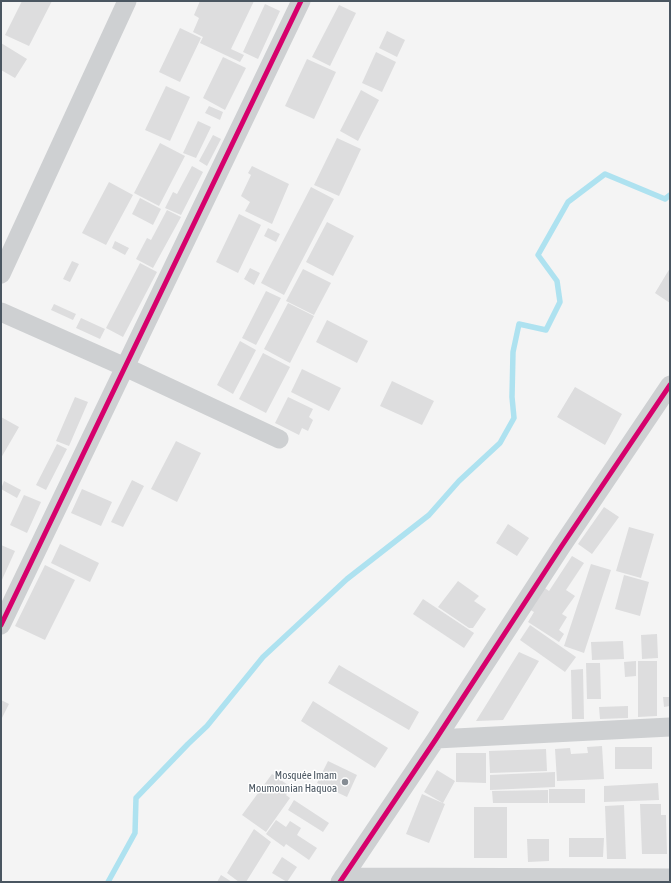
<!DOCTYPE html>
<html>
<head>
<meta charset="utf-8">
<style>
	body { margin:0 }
	#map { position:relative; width:671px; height:883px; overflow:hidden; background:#f4f4f4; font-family:"Asap Condensed",sans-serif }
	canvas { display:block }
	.frame { position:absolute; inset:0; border:2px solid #4a5661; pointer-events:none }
</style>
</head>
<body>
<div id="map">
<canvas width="671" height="883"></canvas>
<div class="frame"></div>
</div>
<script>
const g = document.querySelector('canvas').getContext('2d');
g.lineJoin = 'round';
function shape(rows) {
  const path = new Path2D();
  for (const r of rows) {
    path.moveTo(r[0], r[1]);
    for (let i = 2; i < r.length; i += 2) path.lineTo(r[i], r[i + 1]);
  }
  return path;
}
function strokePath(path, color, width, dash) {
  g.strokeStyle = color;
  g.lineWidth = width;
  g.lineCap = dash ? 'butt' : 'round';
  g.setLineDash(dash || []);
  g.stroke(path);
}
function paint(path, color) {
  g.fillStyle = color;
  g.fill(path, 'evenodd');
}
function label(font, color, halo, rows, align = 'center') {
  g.font = font + ' "Asap Condensed",sans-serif';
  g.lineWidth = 3;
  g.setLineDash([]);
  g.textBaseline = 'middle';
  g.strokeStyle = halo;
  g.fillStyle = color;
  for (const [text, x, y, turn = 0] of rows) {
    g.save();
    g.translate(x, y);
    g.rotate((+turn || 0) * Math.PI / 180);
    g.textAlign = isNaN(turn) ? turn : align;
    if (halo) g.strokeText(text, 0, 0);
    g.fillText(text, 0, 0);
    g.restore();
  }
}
const stream = shape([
	[108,882,135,833,136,798,188,744,207,726,263,657,347,579,429,515,459,481,500,443,514,418,512,397,513,352,519,324,546,330,560,302,557,281,538,255,568,202,605,174,665,199,670,195]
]);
const building = shape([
	[22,1,52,1,29,46,5,35],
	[200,1,254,1,231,49,244,55,240,62,200,43,203,37,193,32,199,18,194,15],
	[265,4,280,11,258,59,243,52],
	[339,5,356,13,330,66,312,57],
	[180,28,201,38,180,82,159,72],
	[387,31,405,40,397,57,379,48],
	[1,43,27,59,15,78,1,70],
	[376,52,396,62,382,92,362,83],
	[223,57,246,68,225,110,203,98],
	[307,59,336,72,314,119,285,106],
	[166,86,190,97,170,141,145,130],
	[361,90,379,100,358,141,340,131],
	[209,106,223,112,220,120,205,113],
	[198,121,211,127,196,158,183,153],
	[213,135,221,139,207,166,199,161],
	[337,138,361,149,339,196,314,185],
	[160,143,185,156,159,206,134,193],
	[192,166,203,172,181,215,165,208,173,192,177,194],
	[252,166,289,184,272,224,245,211,250,202,241,196,251,175,248,173],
	[109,182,133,195,106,245,82,233],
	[311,187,334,199,284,295,261,283],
	[140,198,161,209,153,225,132,214],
	[167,210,181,217,153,268,136,259,147,238,151,240],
	[239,214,261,225,238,273,216,262],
	[327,222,354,236,333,276,306,262],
	[268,228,280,234,276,242,264,236],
	[115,241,129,248,125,255,112,248],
	[72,261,79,264,70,282,63,279],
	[140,263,157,272,123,337,106,328],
	[250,268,260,273,254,285,244,279],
	[670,268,670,303,655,293],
	[303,269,331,283,314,315,286,301],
	[266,291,281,298,256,345,242,338],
	[288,303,314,316,290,363,264,349],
	[54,304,76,314,73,320,51,310],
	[81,318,105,329,100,339,76,328],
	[327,320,368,341,357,363,316,342],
	[240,341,256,350,233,394,217,385],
	[263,353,290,367,266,413,239,399],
	[302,369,341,388,329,411,291,392],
	[392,381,434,401,422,425,380,406],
	[575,387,622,414,605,445,557,417],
	[75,397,88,402,69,446,56,441],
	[288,397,313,409,309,417,313,420,308,431,302,428,299,435,275,423],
	[1,417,19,427,1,458],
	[176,441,201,453,177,502,151,489],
	[57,444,67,449,46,490,36,485],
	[132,480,144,486,123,527,111,522],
	[4,481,21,490,17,498,1,489],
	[82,489,112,502,101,526,71,513],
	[24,495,41,502,27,533,10,525],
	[604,507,619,517,592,554,578,544],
	[508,524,529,538,517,556,496,543],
	[629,527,654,534,641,578,616,571],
	[60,544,99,563,90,582,51,563],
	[1,545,15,551,1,582],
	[572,556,584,563,566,590,575,596,562,614,567,617,559,630,564,634,559,642,528,622,534,612,527,608,542,586,549,591],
	[591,564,611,570,584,653,564,646],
	[45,565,75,580,45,640,15,626],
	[624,575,649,582,640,616,615,609],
	[458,581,479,596,474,601,486,609,473,628,469,628,438,607],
	[423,599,474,633,464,648,413,614],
	[530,625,576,657,565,672,520,640],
	[657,634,658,658,642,659,641,635],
	[623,641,624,659,592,660,591,642],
	[519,652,539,661,503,720,476,721],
	[636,661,636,676,625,677,624,662],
	[638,661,657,661,657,716,638,717],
	[586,663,600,663,601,699,587,699],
	[339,665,419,712,409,730,328,683],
	[583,669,584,719,572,719,571,670],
	[663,697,669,697,670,706,664,707],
	[1,700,9,704,1,720],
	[313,701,388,748,375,768,301,721],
	[628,706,628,718,600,719,599,707],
	[602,746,604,779,557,781,555,749,570,748,571,754,588,753,587,747],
	[615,747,652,747,652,769,615,769],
	[546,749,547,771,490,773,489,751],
	[456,753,486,753,486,783,456,782],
	[328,761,357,775,347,797,317,783],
	[437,770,455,781,443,803,424,792],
	[555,772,555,787,490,790,490,775],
	[272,774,291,787,286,795,290,798,266,832,242,815],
	[658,783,659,800,604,802,604,786],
	[549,789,585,789,585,803,549,803],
	[548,790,548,803,493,803,492,791],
	[422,794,445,804,429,843,406,834],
	[294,800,329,823,323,832,288,810],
	[640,804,661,804,661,815,666,815,667,854,642,854],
	[624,805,626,859,607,859,605,806],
	[474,807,507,807,507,858,474,858],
	[276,820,286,827,290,821,301,828,297,835,317,848,309,860,286,844,284,847,266,834],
	[254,829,271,842,246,882,239,882,227,873],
	[569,838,604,838,603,857,569,857],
	[527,839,549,839,549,861,528,862],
	[282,857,297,867,287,882,272,873],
	[221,875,232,882,217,882]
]);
const minor = shape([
	[1,274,127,1],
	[1,312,125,367,279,439],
	[1,625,301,1],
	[436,739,670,727],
	[343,877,670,878],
	[340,882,436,739,561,547,670,385]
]);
const cycleway = shape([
	[1,625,301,1],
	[340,882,436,739,561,547,670,385]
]);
const markers = [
	[345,782,4,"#868d94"]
];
const poiNames = [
	["Mosquée Imam",337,776],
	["Moumounian Haquoa",337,789]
];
strokePath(stream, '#aee2f0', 5.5);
paint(building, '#ddddde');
strokePath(minor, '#ced0d2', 19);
strokePath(cycleway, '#d6006c', 5);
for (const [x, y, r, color] of markers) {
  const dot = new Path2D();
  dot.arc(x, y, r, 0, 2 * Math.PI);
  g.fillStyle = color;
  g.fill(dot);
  strokePath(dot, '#fff', 1.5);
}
label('11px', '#4a5661', '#fff', poiNames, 'right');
</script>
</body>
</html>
